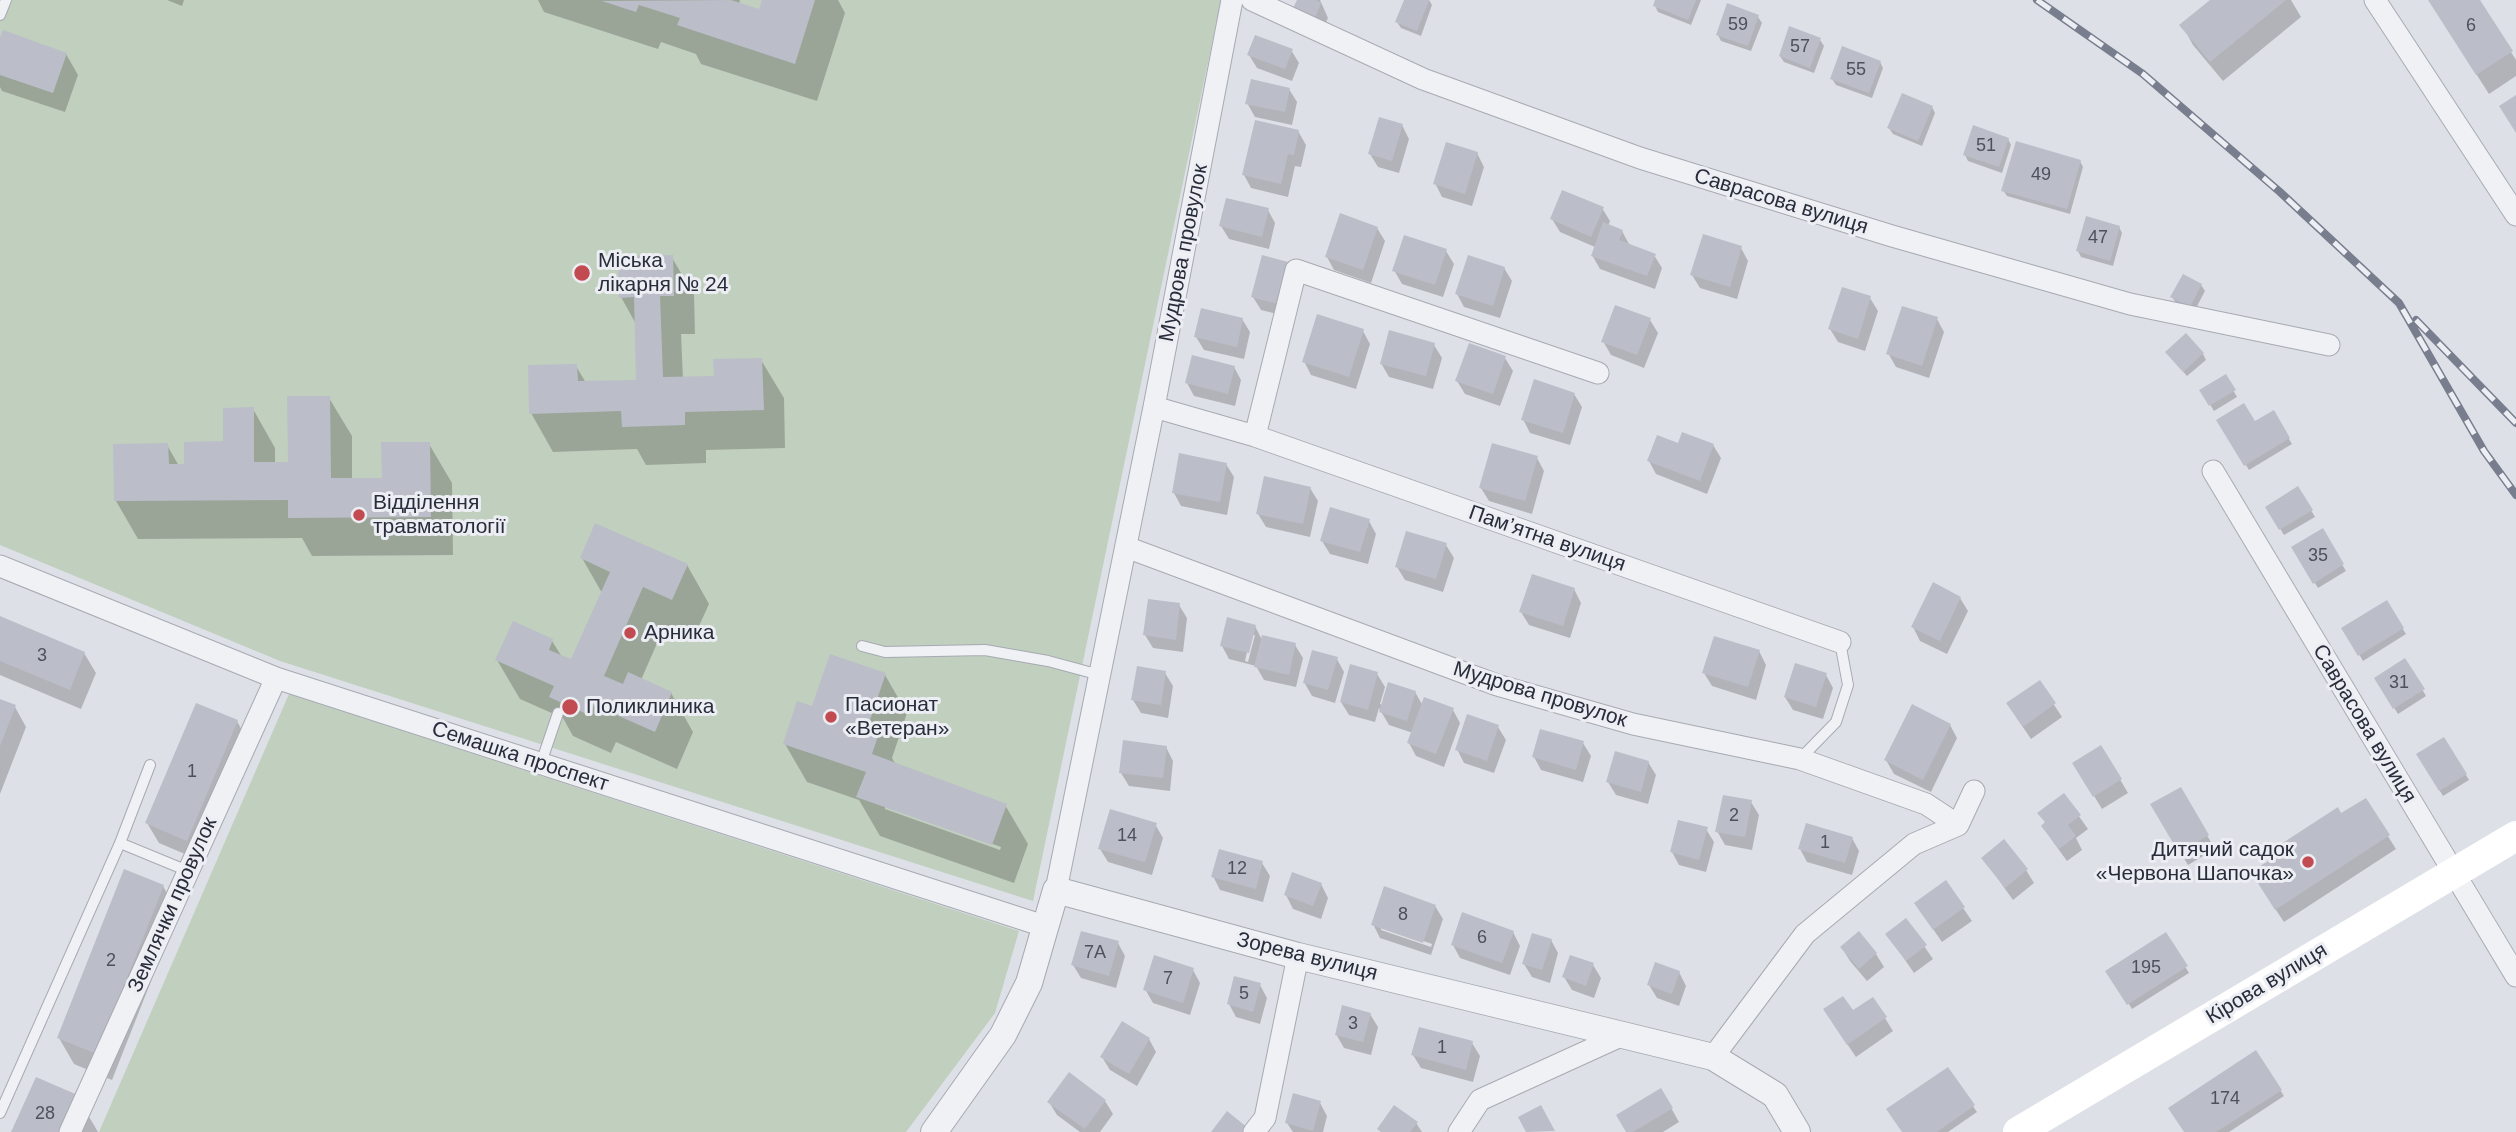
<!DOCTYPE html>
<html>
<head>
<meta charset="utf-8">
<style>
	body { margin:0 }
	canvas { display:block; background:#dde0e6 }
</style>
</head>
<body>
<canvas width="2516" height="1132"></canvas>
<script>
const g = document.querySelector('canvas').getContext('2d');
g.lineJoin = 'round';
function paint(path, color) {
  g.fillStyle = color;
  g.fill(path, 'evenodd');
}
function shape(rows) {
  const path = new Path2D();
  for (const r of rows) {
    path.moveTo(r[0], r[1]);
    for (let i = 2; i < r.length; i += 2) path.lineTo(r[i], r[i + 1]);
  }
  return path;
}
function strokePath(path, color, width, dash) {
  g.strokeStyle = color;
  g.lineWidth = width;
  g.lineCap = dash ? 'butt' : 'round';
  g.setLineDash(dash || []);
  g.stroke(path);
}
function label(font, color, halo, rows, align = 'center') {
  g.font = font + ' Arial,sans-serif';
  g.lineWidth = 6;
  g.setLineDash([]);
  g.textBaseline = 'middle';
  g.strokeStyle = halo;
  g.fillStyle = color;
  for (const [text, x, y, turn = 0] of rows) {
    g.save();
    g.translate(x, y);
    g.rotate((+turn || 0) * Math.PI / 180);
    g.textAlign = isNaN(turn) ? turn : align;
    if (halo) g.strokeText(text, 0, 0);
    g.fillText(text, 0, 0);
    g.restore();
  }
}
const green = shape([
	[0,0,1221,0,1033,901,280,661,0,545],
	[289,694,1019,931,995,1013,906,1132,99,1132]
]);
const shadow = shape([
	[167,0,184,0,182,6],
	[538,0,740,0,739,4,760,11,764,0,838,0,845,13,817,101,701,64,696,54,661,42,658,49,544,12],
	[1299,0,1320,0,1328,18,1322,30],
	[1406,0,1429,0,1432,5,1421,36,1401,28,1397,22],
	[1657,0,1701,0,1691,25,1658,12,1655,6],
	[2212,0,2291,0,2301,17,2223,81,2193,45,2182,25],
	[2429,0,2478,0,2516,60,2516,76,2489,94],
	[1758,17,1762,23,1751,51,1721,41,1718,35],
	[1820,40,1824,46,1814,73,1784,62,1780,56],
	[0,43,66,54,78,75,65,112,2,91,0,87],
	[1291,50,1299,63,1292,81,1257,68,1249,55],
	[1880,62,1883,68,1872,98,1836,85,1832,79],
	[1289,89,1297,102,1292,125,1255,117,1247,103],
	[1932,107,1935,113,1922,146,1893,134,1889,128],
	[1402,125,1409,139,1399,173,1378,167,1370,154],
	[1298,131,1306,145,1301,167,1295,166,1288,197,1251,188,1244,175],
	[2008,139,2011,145,2002,173,1968,161,1965,155],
	[1477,153,1484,167,1472,206,1442,197,1435,183],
	[2080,161,2083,167,2070,214,2007,196,2003,190],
	[1602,208,1610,221,1608,226,1622,231,1629,244,1654,255,1662,268,1655,289,1600,269,1592,255,1595,247,1560,232,1552,219],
	[1268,210,1275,223,1269,249,1229,239,1221,226],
	[2119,227,2122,233,2113,266,2081,257,2078,251],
	[1377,228,1385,241,1371,283,1334,270,1327,257],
	[1741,248,1748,261,1737,299,1700,288,1692,275],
	[1446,251,1454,264,1443,297,1402,284,1394,270],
	[671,256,694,295,695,334,681,334,683,379,716,378,761,360,784,398,785,448,706,450,706,463,646,465,637,449,553,452,531,413,576,366,586,383,638,382,636,324,621,297],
	[1287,264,1295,277,1285,316,1261,310,1253,297],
	[1504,268,1512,281,1500,318,1464,307,1457,294],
	[2201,285,2205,291,2194,312,2176,303,2172,297],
	[1870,298,1878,311,1865,351,1838,342,1830,329],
	[1242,319,1250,332,1244,359,1204,350,1196,337],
	[1937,319,1944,332,1929,378,1896,367,1888,353],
	[1650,320,1658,333,1644,368,1611,355,1603,341],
	[1363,331,1370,344,1356,389,1311,375,1304,361],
	[1434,345,1442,358,1433,389,1389,377,1381,363],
	[2203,354,2206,360,2187,376,2171,358],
	[1505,358,1513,371,1500,406,1465,394,1457,381],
	[1234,367,1241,380,1235,406,1194,396,1187,383],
	[2225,376,2237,397,2214,411,2202,391],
	[1574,394,1582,407,1570,445,1530,433,1523,419],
	[329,398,352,436,352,480,383,480,429,444,452,483,453,555,312,556,302,538,138,539,116,501,167,445,179,466,186,465,225,443,253,409,275,448,275,463,290,463],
	[2273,413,2292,444,2249,470,2219,420,2254,424],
	[1679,445,1713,445,1721,458,1707,494,1656,474,1649,461],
	[1537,458,1544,471,1532,514,1489,501,1481,488],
	[1226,464,1234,477,1227,515,1181,506,1174,493],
	[1310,488,1318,501,1310,537,1266,527,1258,514],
	[2298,488,2315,517,2284,535,2267,507],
	[1369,521,1376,534,1368,564,1330,554,1322,541],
	[2322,531,2346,571,2318,588,2293,548],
	[1446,545,1454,558,1443,592,1405,580,1397,567],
	[582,558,687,565,709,604,694,637,665,625,641,680,671,693,693,732,677,769,616,742,611,753,573,736,563,718,520,699,497,660,552,641,562,657,572,662,602,593],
	[1574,589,1581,603,1570,638,1529,625,1521,612],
	[1960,598,1968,611,1947,654,1920,641,1913,627],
	[2386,602,2406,634,2363,661,2344,628],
	[1179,605,1187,618,1183,652,1153,648,1145,635],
	[0,618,84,653,96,673,81,709,0,675],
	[1255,626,1262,640,1295,645,1303,658,1296,687,1264,680,1256,666,1229,659,1222,646],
	[1251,635,1255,635,1248,662,1245,661],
	[1759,651,1766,665,1756,700,1712,686,1704,673],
	[1337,659,1344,672,1335,703,1312,696,1304,682],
	[2405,660,2426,696,2398,714,2376,678],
	[1165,673,1173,686,1168,718,1141,713,1133,700],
	[1377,674,1385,687,1380,704,1383,705,1415,692,1423,706,1453,710,1460,723,1444,767,1416,756,1409,743,1413,733,1389,725,1379,708,1375,722,1349,715,1341,702],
	[885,675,907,713,892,758,896,765,1005,805,1028,844,1014,883,880,836,859,800,807,782,785,744,813,708],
	[885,806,1001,847,1000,850,885,809],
	[1826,675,1833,688,1823,719,1793,710,1785,697],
	[2039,682,2062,717,2031,739,2016,717],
	[0,701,15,707,26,727,0,794],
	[237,721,248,742,199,860,159,843,147,823],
	[1950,725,1957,738,1931,792,1894,774,1886,760],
	[1498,727,1506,740,1494,773,1464,763,1457,749],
	[2444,739,2469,780,2443,796,2418,755],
	[1583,743,1591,756,1583,782,1541,770,1534,757],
	[1166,747,1173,761,1170,791,1129,786,1121,773],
	[2101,747,2128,793,2102,809,2074,763],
	[1648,762,1656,775,1648,804,1616,795,1608,782],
	[2180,789,2215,849,2188,865,2153,805],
	[2064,795,2088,829,2076,838,2082,850,2067,861,2051,839,2043,826,2046,824,2040,813],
	[2365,800,2396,849,2284,922,2260,886,2341,816],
	[1751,802,1759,815,1752,850,1725,845,1717,831],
	[1155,824,1163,838,1152,875,1108,862,1100,849],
	[1706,829,1714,842,1706,872,1679,865,1672,852],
	[1852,838,1859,851,1852,875,1807,862,1800,849],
	[1983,858,2026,870,2034,883,2013,900],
	[1262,863,1270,876,1263,902,1220,890,1213,876],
	[1945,882,1972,921,1942,942,1924,916],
	[1321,884,1328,898,1321,919,1293,909,1286,895],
	[163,886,178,913,112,1080,74,1064,59,1038],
	[1435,906,1443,919,1431,955,1380,938,1373,924],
	[1381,926,1432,944,1431,947,1381,930],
	[1906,920,1933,959,1914,973,1887,934],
	[1513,932,1520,946,1510,975,1460,958,1453,945],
	[2165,934,2189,973,2132,1009,2108,971],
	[1551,940,1558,953,1550,983,1532,977,1524,964],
	[1118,943,1125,956,1116,988,1081,978,1073,965],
	[1842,948,1876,954,1884,967,1867,981,1850,961],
	[1593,965,1601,978,1594,998,1572,990,1564,977],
	[1193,970,1200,983,1190,1015,1153,1003,1145,989],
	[1679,972,1686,986,1679,1006,1657,998,1649,985],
	[1260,985,1267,998,1260,1024,1236,1017,1229,1004],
	[1873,999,1893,1031,1856,1057,1833,1023],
	[1370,1014,1378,1027,1371,1055,1344,1048,1336,1034],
	[1149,1039,1156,1052,1137,1086,1110,1070,1102,1057],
	[1472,1043,1480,1056,1473,1082,1421,1068,1413,1055],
	[2256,1053,2284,1096,2229,1132,2186,1132],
	[1948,1069,1977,1112,1948,1132,1903,1132],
	[1069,1075,1105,1101,1113,1114,1100,1132,1080,1132,1057,1115,1049,1102],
	[1661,1090,1679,1122,1663,1132,1628,1132],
	[78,1098,98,1132,13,1132],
	[1320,1103,1327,1116,1323,1132,1293,1132,1287,1123],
	[1416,1123,1422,1132,1381,1132,1379,1129]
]);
const building = shape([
	[731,0,759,9,762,0,815,0,795,64,677,25,680,18,639,5,636,12,602,1],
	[1297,0,1316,0,1321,3,1315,18,1293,8],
	[1404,0,1429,0,1417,31,1395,22],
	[1655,0,1696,0,1688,20,1653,6],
	[2210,0,2286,0,2210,62,2179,25],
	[2428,0,2480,0,2513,51,2476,75],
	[1727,3,1759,15,1748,46,1716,35],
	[1789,26,1821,38,1810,68,1779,56],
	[3,30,67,53,53,93,0,75,0,38],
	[1255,35,1293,49,1285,69,1247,55],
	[1842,46,1881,61,1869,93,1830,79],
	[1251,79,1290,88,1285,112,1245,104],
	[1902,93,1933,106,1918,141,1887,128],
	[2516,95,2516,133,2499,106],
	[1379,117,1403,124,1392,161,1368,154],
	[1255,120,1299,130,1294,155,1288,154,1281,184,1242,175],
	[1973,125,2009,138,1999,167,1963,155],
	[2016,141,2081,160,2067,209,2001,191],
	[1446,142,1478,152,1465,194,1433,184],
	[1562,190,1604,207,1591,237,1550,219],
	[1226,198,1269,208,1262,237,1219,226],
	[1340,213,1378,227,1363,270,1325,257],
	[2086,216,2120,226,2110,261,2076,251],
	[1603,222,1623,230,1619,240,1656,254,1647,276,1591,256],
	[1703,234,1742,246,1730,287,1690,275],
	[1404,235,1447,249,1435,285,1392,271],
	[673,255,674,296,660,296,663,377,714,376,713,359,762,358,764,410,685,412,685,425,622,427,621,411,529,414,528,365,577,364,578,381,636,380,634,297,619,298,618,256],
	[1262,255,1288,262,1278,304,1251,297],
	[1468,255,1505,267,1493,306,1455,294],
	[2183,274,2202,284,2190,307,2170,297],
	[1842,287,1871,296,1858,339,1828,329],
	[1615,305,1651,318,1637,355,1601,342],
	[1902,306,1938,317,1922,366,1886,354],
	[1201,308,1243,318,1237,347,1194,337],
	[1317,314,1364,329,1349,377,1302,362],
	[1389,330,1435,343,1426,376,1380,364],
	[2186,333,2204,353,2183,372,2165,352],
	[1469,343,1506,356,1493,394,1455,381],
	[1192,355,1235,366,1228,394,1185,383],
	[2226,374,2236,390,2209,406,2199,390],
	[1534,379,1575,393,1563,433,1521,420],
	[287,396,330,396,331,478,382,478,381,442,430,442,431,517,288,518,288,500,114,501,113,444,168,443,169,464,184,464,184,442,223,441,223,408,254,407,254,462,288,462],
	[2244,403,2255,421,2274,410,2290,438,2244,466,2216,420],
	[1682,432,1714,444,1700,481,1647,461,1657,435,1678,443],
	[1492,443,1538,456,1525,501,1479,488],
	[1179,453,1227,463,1220,502,1172,493],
	[1264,476,1311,487,1303,524,1256,514],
	[2298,486,2313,510,2279,530,2265,507],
	[1330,507,1370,519,1360,552,1320,541],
	[595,523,688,564,672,600,643,587,604,676,623,684,628,672,672,692,655,732,594,705,589,715,549,697,554,686,495,660,513,621,553,639,549,650,571,659,610,572,580,558],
	[2323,528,2344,564,2313,584,2291,547],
	[1406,531,1447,543,1436,579,1395,567],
	[1532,574,1575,588,1563,626,1519,612],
	[1933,582,1961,597,1940,641,1911,627],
	[1148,599,1180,603,1176,640,1143,635],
	[2387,600,2404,628,2358,656,2341,628],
	[0,616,85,652,70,690,0,661],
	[1227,617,1256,625,1249,653,1220,646],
	[1262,635,1296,643,1289,675,1254,667],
	[1714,636,1760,650,1748,687,1702,673],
	[1312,650,1338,657,1328,690,1303,683],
	[830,654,886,673,867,729,879,733,872,754,1007,804,992,845,856,797,866,772,783,744,797,701,812,706],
	[2405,658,2425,689,2393,709,2374,678],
	[1795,663,1827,673,1816,707,1784,697],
	[1350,664,1378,672,1368,710,1340,702],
	[1137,666,1166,671,1161,705,1131,700],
	[2040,680,2056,703,2023,727,2006,703],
	[1388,682,1416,691,1407,721,1379,712],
	[1424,697,1454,708,1436,754,1407,743],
	[0,699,16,705,0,746],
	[196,703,238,720,187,841,145,823],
	[1912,704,1951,724,1923,780,1884,760],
	[1467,714,1499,725,1487,761,1455,750],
	[1540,729,1584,741,1576,770,1532,757],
	[2444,737,2467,774,2439,791,2416,754],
	[1123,740,1167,746,1163,778,1119,773],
	[2101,745,2122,779,2093,797,2072,763],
	[1615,751,1649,761,1641,792,1606,782],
	[2181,787,2209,835,2179,853,2150,804],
	[2064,793,2081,815,2068,825,2076,836,2059,849,2041,826,2045,822,2037,813],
	[1723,795,1752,800,1745,837,1715,832],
	[2366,798,2390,835,2275,910,2251,872,2282,852,2278,846,2338,807,2341,813],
	[1110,809,1157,823,1145,862,1098,849],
	[1678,820,1708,827,1699,860,1670,852],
	[1806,823,1853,837,1845,863,1798,849],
	[2004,839,2028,869,2005,888,1981,858],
	[1219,849,1263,861,1256,889,1211,877],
	[124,869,164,885,97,1054,57,1038],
	[1292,872,1322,883,1313,906,1284,895],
	[1946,880,1965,907,1933,930,1914,903],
	[1384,886,1436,905,1423,943,1371,925],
	[1462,912,1514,931,1502,963,1451,945],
	[1906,918,1927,945,1906,961,1885,934],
	[1081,931,1119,941,1109,976,1071,965],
	[1859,931,1877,953,1859,969,1840,947],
	[2166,932,2188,966,2127,1005,2105,971],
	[1532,933,1552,939,1542,970,1522,964],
	[1154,955,1194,968,1183,1003,1143,990],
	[1570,955,1594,963,1586,986,1562,977],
	[1655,962,1680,971,1672,994,1647,985],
	[1234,976,1261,983,1253,1012,1227,1004],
	[1843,996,1853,1010,1873,997,1887,1017,1847,1045,1823,1009],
	[1342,1005,1371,1013,1363,1042,1335,1035],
	[1122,1021,1150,1038,1129,1074,1100,1057],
	[1419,1027,1473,1041,1466,1070,1411,1055],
	[2256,1050,2282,1090,2216,1132,2184,1132,2168,1108],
	[1948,1067,1975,1105,1937,1132,1902,1132,1886,1109],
	[1069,1072,1106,1100,1085,1129,1047,1102],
	[36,1077,80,1096,64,1132,11,1132],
	[1661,1088,1673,1108,1633,1132,1626,1132,1616,1115],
	[1293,1093,1321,1101,1313,1131,1285,1123],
	[1394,1105,1418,1122,1410,1132,1381,1132,1377,1129],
	[1541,1105,1555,1131,1526,1132,1518,1117],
	[1227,1111,1248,1128,1245,1132,1211,1132]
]);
const service = shape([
	[0,15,6,0],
	[862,646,885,652,985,650,1048,661,1100,675],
	[1800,759,1836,722,1848,685,1840,642],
	[541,763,558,713],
	[150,765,120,843,188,871],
	[0,1113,120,843]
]);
const minor = shape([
	[1252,0,1423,79,1640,158,1892,236,2130,304,2329,345],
	[2375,0,2516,215],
	[1154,407,1255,436,1840,642],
	[1255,436,1296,270,1598,373],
	[2213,471,2516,976],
	[1126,547,1497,685,1633,724,1800,759,1926,804,1958,825],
	[0,566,276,678,1047,927],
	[1056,890,1154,407,1232,0],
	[1713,1057,1805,934,1914,844,1958,825,1974,791],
	[70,1132,276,678],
	[1254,1132,1265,1118,1298,956],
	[1459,1132,1480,1100,1625,1034]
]);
const tertiary = shape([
	[934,1132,1003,1035,1029,983,1056,890,1298,956,1713,1057,1775,1095,1797,1132]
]);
const secondary = shape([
	[2018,1132,2516,836]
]);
const rail = shape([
	[2037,0,2143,74,2280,192,2399,303,2484,451,2516,495],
	[2416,320,2516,423]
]);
const markers = [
	[582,273,9,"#c24b51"],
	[359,515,7,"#c24b51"],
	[630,633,7,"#c24b51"],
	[570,707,9,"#c24b51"],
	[831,717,7,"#c24b51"],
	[2308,862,7,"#c24b51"]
];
const numberNames = [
	["59",1738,25],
	["6",2471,26],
	["57",1800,47],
	["55",1856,70],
	["51",1986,146],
	["49",2041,175],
	["47",2098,238],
	["35",2318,556],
	["3",42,656],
	["31",2399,683],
	["1",192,772],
	["2",1734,816],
	["14",1127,836],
	["1",1825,843],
	["12",1237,869],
	["8",1403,915],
	["6",1482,938],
	["7А",1095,953],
	["2",111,961],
	["195",2146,968],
	["7",1168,979],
	["5",1244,994],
	["3",1353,1024],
	["1",1442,1048],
	["174",2225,1099],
	["28",45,1114]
];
const streetNames = [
	["Саврасова вулиця",1781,202,17],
	["Мудрова провулок",1184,253,-79],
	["Пам’ятна вулиця",1547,539,19],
	["Мудрова провулок",1540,695,17],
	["Саврасова вулиця",2364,724,59],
	["Семашка проспект",520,757,18],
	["Землячки провулок",173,905,-66],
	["Зорева вулиця",1307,957,14],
	["Кірова вулиця",2267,984,-31]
];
const poiNames = [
	["Міська",598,261],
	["лікарня № 24",598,285],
	["Відділення",373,503],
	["травматології",373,527],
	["Арника",644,633],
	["Пасионат",845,705],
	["«Ветеран»",845,729],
	["Поликлиника",586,707],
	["Дитячий садок",2294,850,"right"],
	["«Червона Шапочка»",2294,874,"right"]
];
paint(green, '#c1cfbf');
paint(shadow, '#0003');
paint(building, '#bbbec8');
strokePath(service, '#a7aab3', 12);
strokePath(minor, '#a7aab3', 23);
strokePath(tertiary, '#a7aab3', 28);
strokePath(service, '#eff1f4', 10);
strokePath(minor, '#eff1f4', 21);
strokePath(tertiary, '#eff1f4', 26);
strokePath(secondary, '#fff', 30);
strokePath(rail, '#787e8e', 8);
strokePath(rail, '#eceef3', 5, [16]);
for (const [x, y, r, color] of markers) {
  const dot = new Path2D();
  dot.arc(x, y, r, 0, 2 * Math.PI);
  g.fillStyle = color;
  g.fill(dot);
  strokePath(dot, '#eceef3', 2.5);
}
label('18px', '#4d515e', null, numberNames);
label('21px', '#282d3b', '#eceef3', streetNames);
label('21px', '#282d3b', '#eceef3', poiNames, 'left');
</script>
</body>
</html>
